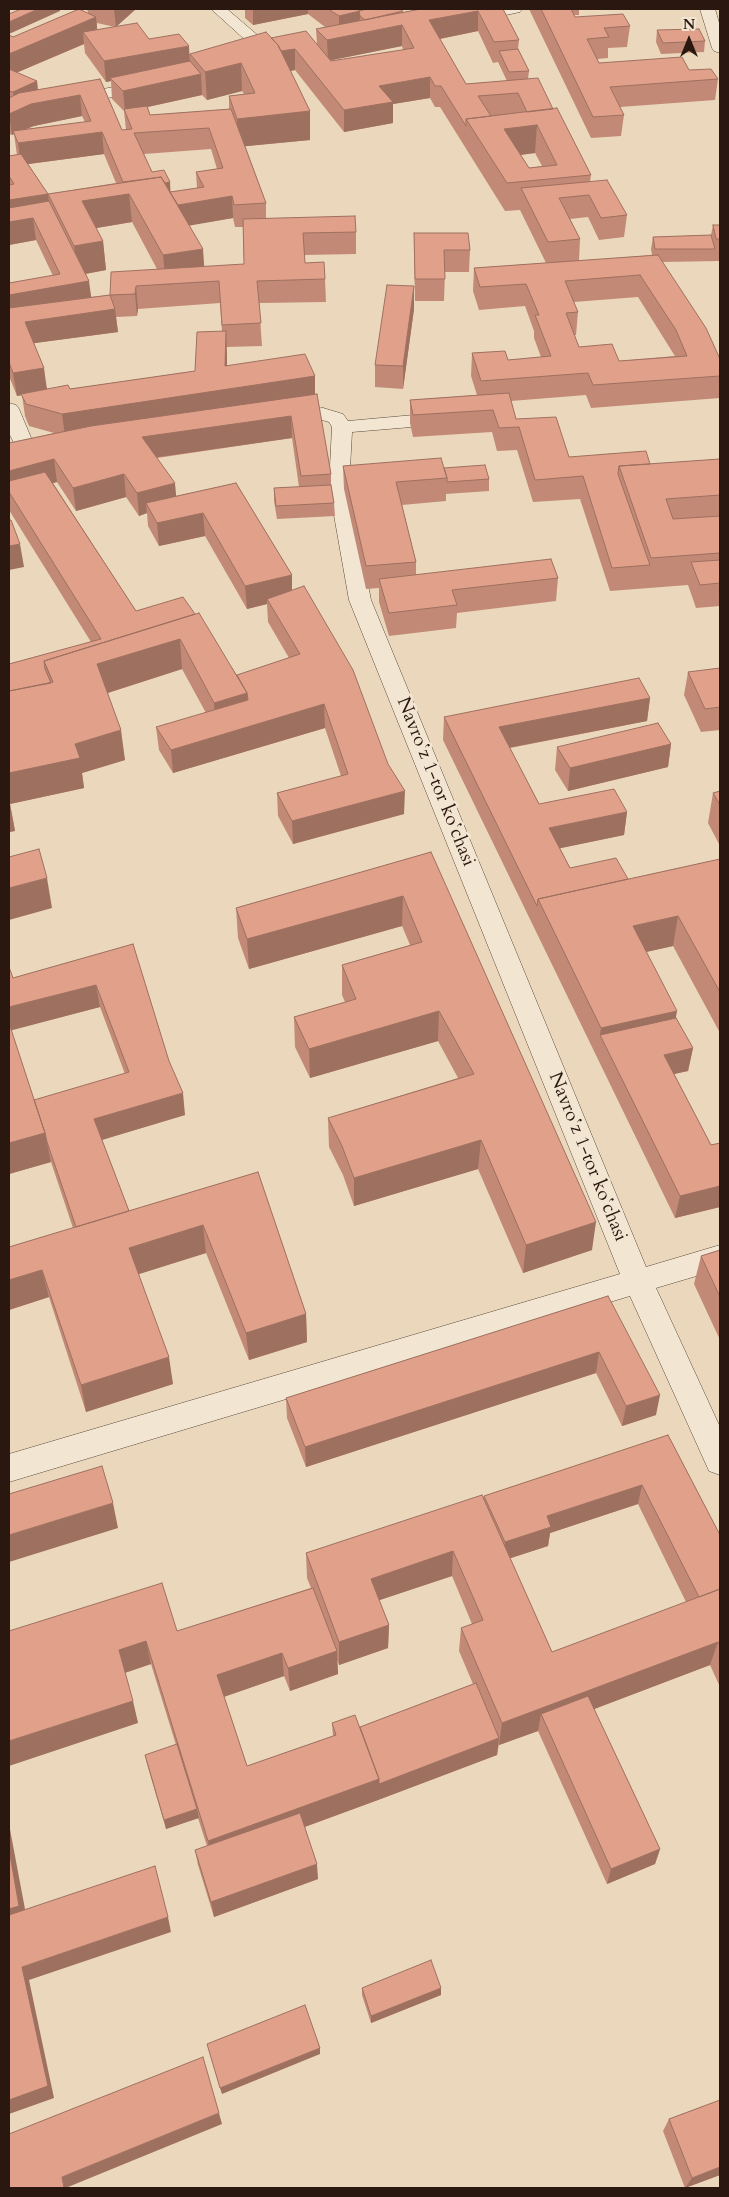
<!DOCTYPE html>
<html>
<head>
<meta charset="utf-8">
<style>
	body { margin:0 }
	#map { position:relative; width:729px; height:2197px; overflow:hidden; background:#ebd8bc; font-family:Cardo,serif }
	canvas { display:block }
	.frame { position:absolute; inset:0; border:10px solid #2a1810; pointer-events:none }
	.north { position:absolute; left:664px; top:15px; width:50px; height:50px; -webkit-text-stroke:4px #f2e6d3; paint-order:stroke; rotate:0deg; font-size:14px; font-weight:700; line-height:20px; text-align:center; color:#2a1810 }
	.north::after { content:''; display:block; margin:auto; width:18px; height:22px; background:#2a1810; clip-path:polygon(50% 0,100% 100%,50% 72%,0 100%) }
</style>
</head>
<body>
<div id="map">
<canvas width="729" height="2197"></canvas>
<div class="frame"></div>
<div class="north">N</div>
</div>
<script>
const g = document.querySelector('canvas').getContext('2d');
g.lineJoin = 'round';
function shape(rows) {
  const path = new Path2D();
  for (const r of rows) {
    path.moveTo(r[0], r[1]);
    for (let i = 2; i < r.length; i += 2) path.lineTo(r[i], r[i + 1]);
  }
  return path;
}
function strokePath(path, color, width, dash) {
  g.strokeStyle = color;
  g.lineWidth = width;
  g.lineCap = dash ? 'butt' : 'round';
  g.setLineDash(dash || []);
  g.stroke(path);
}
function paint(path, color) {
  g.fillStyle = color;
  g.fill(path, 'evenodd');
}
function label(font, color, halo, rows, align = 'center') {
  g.font = font + ' Cardo,serif';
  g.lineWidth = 5;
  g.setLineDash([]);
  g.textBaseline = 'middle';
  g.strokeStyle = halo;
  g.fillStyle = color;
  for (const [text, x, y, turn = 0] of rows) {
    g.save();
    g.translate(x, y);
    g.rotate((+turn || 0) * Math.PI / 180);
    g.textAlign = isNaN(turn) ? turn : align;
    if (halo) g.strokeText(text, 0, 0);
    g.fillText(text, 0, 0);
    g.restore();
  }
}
const minor = shape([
	[211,9,227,9,275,50,277,53,275,56,263,56,211,9],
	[492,9,523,9,520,12,468,23,463,21,460,18,463,15,492,9],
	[700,9,715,9,720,26,720,53,714,51,712,48,700,9],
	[150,80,156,82,158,85,156,88,98,100,65,100,9,121,9,110,57,92,98,90,150,80],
	[9,403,16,405,19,409,32,440,39,444,61,447,64,451,61,455,46,458,25,453,16,447,9,433,9,403],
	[323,408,343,414,348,421,447,412,454,414,457,418,454,422,447,424,352,432,349,487,371,600,646,1267,720,1245,720,1269,656,1288,720,1427,720,1475,709,1471,630,1296,9,1482,9,1454,620,1274,349,600,329,487,332,427,329,422,322,420,283,423,276,421,273,417,276,413,283,411,323,408]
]);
const wall = shape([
	[87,9,136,9,116,26,190,54,271,38,317,44,316,29,325,27,308,14,253,25,245,18,245,9,357,9,359,11,403,12,503,9,519,40,518,49,529,71,528,79,553,109,591,175,590,182,627,215,624,237,599,240,588,217,570,219,580,239,579,261,652,255,651,249,653,237,711,235,713,225,720,225,720,261,662,262,720,359,720,398,591,408,586,395,511,401,516,419,569,457,650,464,720,459,720,606,696,608,688,585,610,591,580,499,533,502,517,450,497,451,492,432,413,437,410,423,410,400,477,395,471,376,472,353,508,360,541,357,534,338,534,331,525,306,479,310,473,291,474,268,546,263,520,210,505,211,440,107,435,107,430,98,393,104,393,123,344,132,295,70,290,71,310,111,310,140,245,146,266,203,266,218,356,232,356,254,304,255,305,263,325,279,326,302,259,303,262,346,226,347,227,366,315,376,315,394,331,474,331,485,334,503,335,516,277,519,274,501,274,488,299,487,292,438,157,458,176,496,236,483,292,575,292,590,404,814,293,844,278,816,277,793,341,776,325,728,173,773,159,750,156,727,206,713,182,669,108,693,125,760,82,773,84,788,10,804,15,831,9,832,9,664,91,642,9,510,9,443,54,433,29,426,25,416,22,395,17,396,9,376,9,283,53,276,36,240,9,245,9,156,17,155,14,134,12,135,9,134,9,35,13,37,88,13],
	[97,23,115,27,97,30],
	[478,31,493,63,498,62,507,81,466,84,440,39],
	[84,44,85,53,106,82,111,81,112,99,124,111,126,130,122,130,100,79,38,90,37,81,16,73],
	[402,46,403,50,331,61,330,60],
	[242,91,244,94,229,96,229,109,150,115,147,107,202,95,207,100],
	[82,116,85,122,25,129,34,126],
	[211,149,217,169,196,172,197,188,170,192,170,182,152,172,144,154],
	[535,153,542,166,529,168,521,155],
	[104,154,116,183,48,194,28,164],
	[233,218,235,227,243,227,244,264,204,267,189,225],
	[132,222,157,269,110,295,91,297,86,274,106,270,103,241,96,228],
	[638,297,673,353,675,356,619,361,579,347,574,335,576,335,578,312,574,302],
	[220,303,222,332,195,371,70,389,47,389,34,343,118,332,116,317,137,316,138,309],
	[57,482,76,511,126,497,139,516,147,513,148,526,159,546,205,536,247,609,267,604,268,622,289,658,237,675,195,614,136,611,53,483],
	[529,9,579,9,579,15,574,15,575,17,630,26,627,47,608,48,608,58,597,59,599,63,689,70,718,79,715,100,620,107,624,115,621,136,591,138],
	[657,30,705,41,704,52,661,54,656,42],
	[414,233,470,250,469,272,445,272,444,301,415,301,414,255],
	[414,309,403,389,375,387,375,365],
	[343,466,444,468,489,479,489,491,446,494,446,501,402,505,416,562,416,575,558,578,556,601,457,613,456,628,389,636,379,602,379,588,366,589,344,489],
	[720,668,720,730,701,732,684,695,688,672],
	[650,698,647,721,510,748,539,804,627,812,624,835,560,848,570,868,628,879,720,859,720,1033,673,946,646,952,676,1018,693,1048,688,1071,674,1074,711,1145,720,1143,720,1207,675,1218,443,740,444,717],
	[671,744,668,767,568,791,555,770,557,747],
	[720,791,720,846,708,823,713,793],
	[431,852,592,1250,523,1273,478,1169,354,1206,343,1175,329,1147,328,1118,458,1078,438,1041,310,1078,295,1047,294,1017,345,1002,342,995,342,965,410,945,402,926,249,969,238,938,236,908],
	[133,944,185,1115,102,1140,129,1211,258,1172,306,1314,307,1342,249,1360,206,1253,138,1274,173,1384,86,1412,49,1297,9,1310,9,1247,73,1228,51,1162,9,1174,9,967,13,978],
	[100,1007,125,1074,34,1100,11,1030],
	[720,1250,720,1340,694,1284,701,1256],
	[608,1296,656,1415,622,1426,596,1373,306,1467,287,1418,286,1398],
	[668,1435,720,1535,720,1687,710,1665,594,1709,660,1849,655,1864,607,1884,538,1731,499,1745,499,1744,497,1755,378,1800,305,1827,318,1879,214,1917,198,1865,195,1850,207,1846,198,1818,166,1829,147,1764,145,1755,176,1745,151,1664,125,1673,138,1723,9,1631,177,1631,311,1588,307,1578,306,1553,483,1498,484,1496],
	[638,1504,686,1602,552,1652,510,1558,548,1546,550,1533],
	[452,1576,472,1624,461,1628,459,1651,473,1684,360,1727,332,1723,333,1736,247,1766,224,1697,284,1676,290,1691,338,1674,337,1660,339,1665,388,1648,389,1625,379,1600],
	[362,1988,441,1995,371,2023,362,1995],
	[720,2100,720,2175,685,2188,663,2131,669,2119]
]);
const shadedWall = shape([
	[38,9,60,9,60,11,9,34,9,22],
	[114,9,136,9,116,27],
	[253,9,308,9,308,14,253,25],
	[360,11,360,32,339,37,339,16],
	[478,11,478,31,429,41,429,20],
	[96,17,98,38,83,32,84,44,11,75,9,61,9,54],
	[402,25,402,46,328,61,327,40],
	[189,46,190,67,110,78,111,81,106,82,104,61],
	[295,49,295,70,279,73,278,52],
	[241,63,242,91,207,100,205,72],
	[201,74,202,95,125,112,123,91],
	[430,77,430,98,393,104,393,123,344,132,344,110,379,86],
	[37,81,38,93,15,104,13,92],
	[80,95,82,116,34,126,14,134,13,131,14,134,12,135,9,114,31,104],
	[310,111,310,140,238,147,237,119],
	[537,125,535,153,502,157,504,129],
	[102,132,104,154,21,165,18,143],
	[170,182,171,200,129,194,132,222,85,230,82,201,126,189],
	[48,194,52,223,33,218,36,240,9,245,9,200],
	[232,196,233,218,176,228,174,206],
	[103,241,106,270,78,275,74,246],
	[203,249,205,278,166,285,163,255],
	[89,281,92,303,9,318,9,295],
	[136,286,138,309,137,316,135,294],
	[414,286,414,309,403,389,403,366],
	[115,309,118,332,28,344,25,322],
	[226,331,227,354,227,389,225,366],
	[44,368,47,390,17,396,13,373],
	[315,376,315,398,65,436,62,414],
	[291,416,292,438,144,459,142,437],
	[54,459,57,482,10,494,9,492,9,471],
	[124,474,126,497,76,511,73,488],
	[175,483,177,505,146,503,147,513,139,516,137,493],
	[203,513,205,536,159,546,157,523],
	[20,544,24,567,9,570,9,546],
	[292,575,292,598,267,599,267,604,247,609,245,586],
	[180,639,182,669,101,695,53,682,46,668],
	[247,693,249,723,216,733,214,703],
	[650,698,647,721,497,750,499,727],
	[324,704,325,728,173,773,171,750],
	[121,730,125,760,82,773,84,788,10,804,15,831,9,832,9,773,75,744],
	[671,744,668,767,568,791,570,768],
	[405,791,404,814,293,844,292,821],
	[627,812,624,835,547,851,549,828],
	[47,878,52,908,9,920,9,888],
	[403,896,402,926,249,969,247,939],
	[678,916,673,946,628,956,633,926],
	[96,985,100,1007,9,1031,9,1007],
	[439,1011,438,1041,310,1078,309,1049],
	[677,1011,672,1040,600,1035,601,1028],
	[693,1048,688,1071,660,1077,664,1055],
	[183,1093,185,1115,98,1141,94,1119],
	[45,1133,51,1162,9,1174,9,1143],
	[481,1140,478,1169,354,1206,354,1178],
	[720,1186,720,1207,675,1218,680,1196],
	[596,1222,592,1250,523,1273,526,1245],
	[203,1225,206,1253,133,1276,129,1248],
	[42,1270,49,1297,9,1310,9,1280],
	[306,1314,307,1342,249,1360,246,1333],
	[599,1352,596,1373,306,1467,305,1447],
	[169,1357,173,1384,86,1412,81,1385],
	[660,1395,656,1415,622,1426,626,1406],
	[642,1485,638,1504,550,1533,548,1546,502,1561,505,1542,547,1516],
	[113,1503,118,1528,9,1562,9,1535],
	[453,1551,452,1576,371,1603,371,1579],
	[389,1625,388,1648,339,1665,339,1642],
	[146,1641,151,1664,124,1673,119,1650],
	[718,1642,710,1665,547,1727,541,1714,538,1731,499,1745,502,1723],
	[337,1651,338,1674,290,1691,288,1668],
	[282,1653,284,1676,220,1698,217,1675],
	[133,1701,138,1723,9,1766,9,1741],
	[499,1738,497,1755,378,1800,211,1861,208,1841,379,1779],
	[197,1809,199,1818,166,1829,164,1820],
	[9,1824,28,1925,9,1931],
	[660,1849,655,1864,607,1884,611,1869],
	[317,1864,318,1879,214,1917,211,1902],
	[168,1917,171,1932,29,1980,54,2098,9,2114,9,2100,22,1967],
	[441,1988,441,1995,371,2023,371,2016],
	[320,2048,320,2054,222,2094,220,2088],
	[219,2113,222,2124,68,2187,69,2188,64,2188,62,2177],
	[720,2167,720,2175,685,2188,692,2178]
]);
const building = shape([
	[21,9,38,9,9,22,9,14,21,9],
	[79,9,96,17,9,54,9,35,13,37,79,9],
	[328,9,357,9,360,11,339,16,328,9],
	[367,9,400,9,403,11,365,20,360,16,359,11,367,9],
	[421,9,503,9,519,40,494,42,478,11,429,20,466,84,538,78,553,109,527,112,518,93,478,96,491,116,466,119,466,126,441,86,435,86,430,77,379,86,393,102,344,110,295,49,281,51,278,45,271,38,306,31,331,61,414,48,402,25,327,40,316,29,421,9],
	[541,9,571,9,575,17,623,14,630,26,604,28,609,37,587,39,599,63,682,57,689,70,711,69,718,79,610,87,624,115,593,117,541,9],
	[137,23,149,39,179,34,189,46,104,61,83,32,137,23],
	[699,29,705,41,663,43,657,30,699,29],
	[266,32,278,45,310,111,237,119,229,96,255,93,241,63,205,72,190,54,266,32],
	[518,49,529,71,509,72,499,51,518,49],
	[190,61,201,74,123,91,110,78,190,61],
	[9,69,37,81,13,92,9,91,9,69],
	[100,79,122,130,132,129,124,109,147,106,150,115,231,109,266,203,234,205,232,196,178,205,170,192,204,187,196,172,223,168,209,128,134,133,152,172,164,170,170,182,165,183,161,177,123,182,102,132,18,143,13,131,91,121,80,95,31,104,9,114,9,98,19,93,100,79],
	[557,108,591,175,507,183,466,119,557,108],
	[537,125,557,165,529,168,504,129,537,125],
	[21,154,48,194,9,200,9,185,14,184,9,176,9,156,21,154],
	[161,177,203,249,163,255,129,194,82,201,103,241,74,246,48,194,161,177],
	[607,180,627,215,601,218,589,195,559,198,580,239,548,242,521,188,607,180],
	[49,201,89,281,9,295,9,283,60,274,33,218,9,222,9,208,49,201],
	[355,216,356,232,303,233,305,263,324,262,325,279,257,281,261,323,222,325,219,281,136,286,135,294,110,295,111,272,244,264,243,219,355,216],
	[713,225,720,225,720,239,716,239,713,225],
	[414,233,468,233,470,250,444,250,445,279,415,279,414,233],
	[711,235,715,249,655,249,653,237,711,235],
	[658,255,706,328,720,359,720,376,593,385,588,373,481,381,472,353,505,351,508,360,551,356,535,315,539,315,526,284,480,287,474,268,658,255],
	[640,275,676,330,687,356,619,361,612,344,579,347,566,313,578,312,565,281,640,275],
	[387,285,414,286,403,366,375,365,387,285],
	[110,295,115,309,25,322,44,368,13,373,9,362,9,308,110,295],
	[226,331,225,366,305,354,315,376,62,414,26,404,21,394,68,385,70,389,195,371,197,332,226,331],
	[509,393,516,419,556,417,569,457,646,451,650,464,619,466,618,474,650,565,612,568,583,476,535,480,519,427,499,428,493,410,413,415,410,400,509,393],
	[317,394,331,474,301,476,291,416,142,437,175,483,137,493,124,474,73,488,54,459,9,471,9,443,91,426,317,394],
	[441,458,447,478,396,482,416,562,366,566,343,466,441,458],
	[720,459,720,495,666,499,673,519,720,516,720,553,651,558,619,466,720,459],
	[485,465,489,479,447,482,447,478,444,468,485,465],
	[45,472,136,611,183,597,195,614,44,661,45,669,51,683,9,691,9,664,101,639,9,492,9,481,45,472],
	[236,483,292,575,245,586,203,513,157,523,146,503,236,483],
	[331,485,334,503,276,506,274,488,331,485],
	[9,520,11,520,20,544,9,546,9,520],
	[551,559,558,578,452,590,457,605,389,613,379,579,551,559],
	[720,560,720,583,700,585,691,562,720,560],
	[304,586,353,670,388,764,405,791,292,821,277,793,348,774,324,704,171,750,156,727,248,700,247,693,237,675,300,654,267,599,304,586],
	[199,613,247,693,214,703,180,639,97,664,121,730,75,744,80,758,9,773,9,691,53,682,44,661,199,613],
	[720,668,720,707,705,709,688,672,720,668],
	[639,678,650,698,499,727,539,804,614,789,627,812,549,828,570,868,616,858,628,879,538,899,537,906,444,717,639,678],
	[658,723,671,744,570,768,557,747,658,723],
	[720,791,720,805,713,793,720,791],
	[39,849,47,878,9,888,9,857,39,849],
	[431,852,596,1222,526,1245,481,1140,354,1178,342,1146,328,1118,474,1074,439,1011,309,1049,294,1017,356,999,342,965,422,942,403,896,247,939,236,908,431,852],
	[720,859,720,992,678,916,633,926,677,1011,601,1028,538,899,720,859],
	[133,944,169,1061,183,1093,94,1119,129,1211,76,1227,47,1142,45,1133,34,1100,129,1072,96,985,9,1007,9,967,13,978,133,944],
	[676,1018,693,1048,664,1055,711,1145,720,1143,720,1186,680,1196,600,1035,676,1018],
	[9,1023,45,1133,9,1143,9,1023],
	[258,1172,306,1314,246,1333,203,1225,129,1248,169,1357,81,1385,42,1270,9,1280,9,1247,258,1172],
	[720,1250,720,1297,701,1256,720,1250],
	[608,1296,660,1395,626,1406,599,1352,305,1447,286,1398,608,1296],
	[668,1435,720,1535,720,1589,699,1597,642,1485,547,1516,551,1527,505,1542,484,1496,668,1435],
	[102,1466,113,1503,9,1535,9,1494,102,1466],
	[482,1495,552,1652,720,1589,720,1646,718,1642,502,1723,461,1628,483,1620,453,1551,371,1579,389,1625,339,1642,306,1553,482,1495],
	[162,1583,177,1631,313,1588,337,1651,288,1668,282,1653,217,1675,247,1766,336,1735,332,1723,355,1715,379,1779,208,1841,146,1641,119,1650,133,1701,9,1741,9,1631,162,1583],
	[476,1683,499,1738,379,1784,379,1779,360,1727,476,1683],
	[588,1696,660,1849,611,1869,541,1714,588,1696],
	[177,1744,197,1809,164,1820,145,1755,177,1744],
	[300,1813,317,1864,211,1902,195,1850,300,1813],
	[9,1849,19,1906,9,1909,9,1849],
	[155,1866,168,1917,22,1967,48,2086,9,2100,9,1915,155,1866],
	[431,1960,441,1988,371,2016,362,1988,431,1960],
	[305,2005,320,2048,220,2088,207,2044,305,2005],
	[203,2057,219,2113,62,2177,64,2188,9,2188,9,2134,203,2057],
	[720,2100,720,2167,692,2178,669,2119,720,2100]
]);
const streetNames = [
	["Navroʻz 1-tor koʻchasi",435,782,68],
	["Navroʻz 1-tor koʻchasi",587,1157,68]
];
strokePath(minor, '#5a483b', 1);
paint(minor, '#f2e6d3');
paint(wall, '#c28a76');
paint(shadedWall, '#9e7060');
paint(building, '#e1a089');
strokePath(building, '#9e7060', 1);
label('19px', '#2a1810', '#f2e6d3', streetNames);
</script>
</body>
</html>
